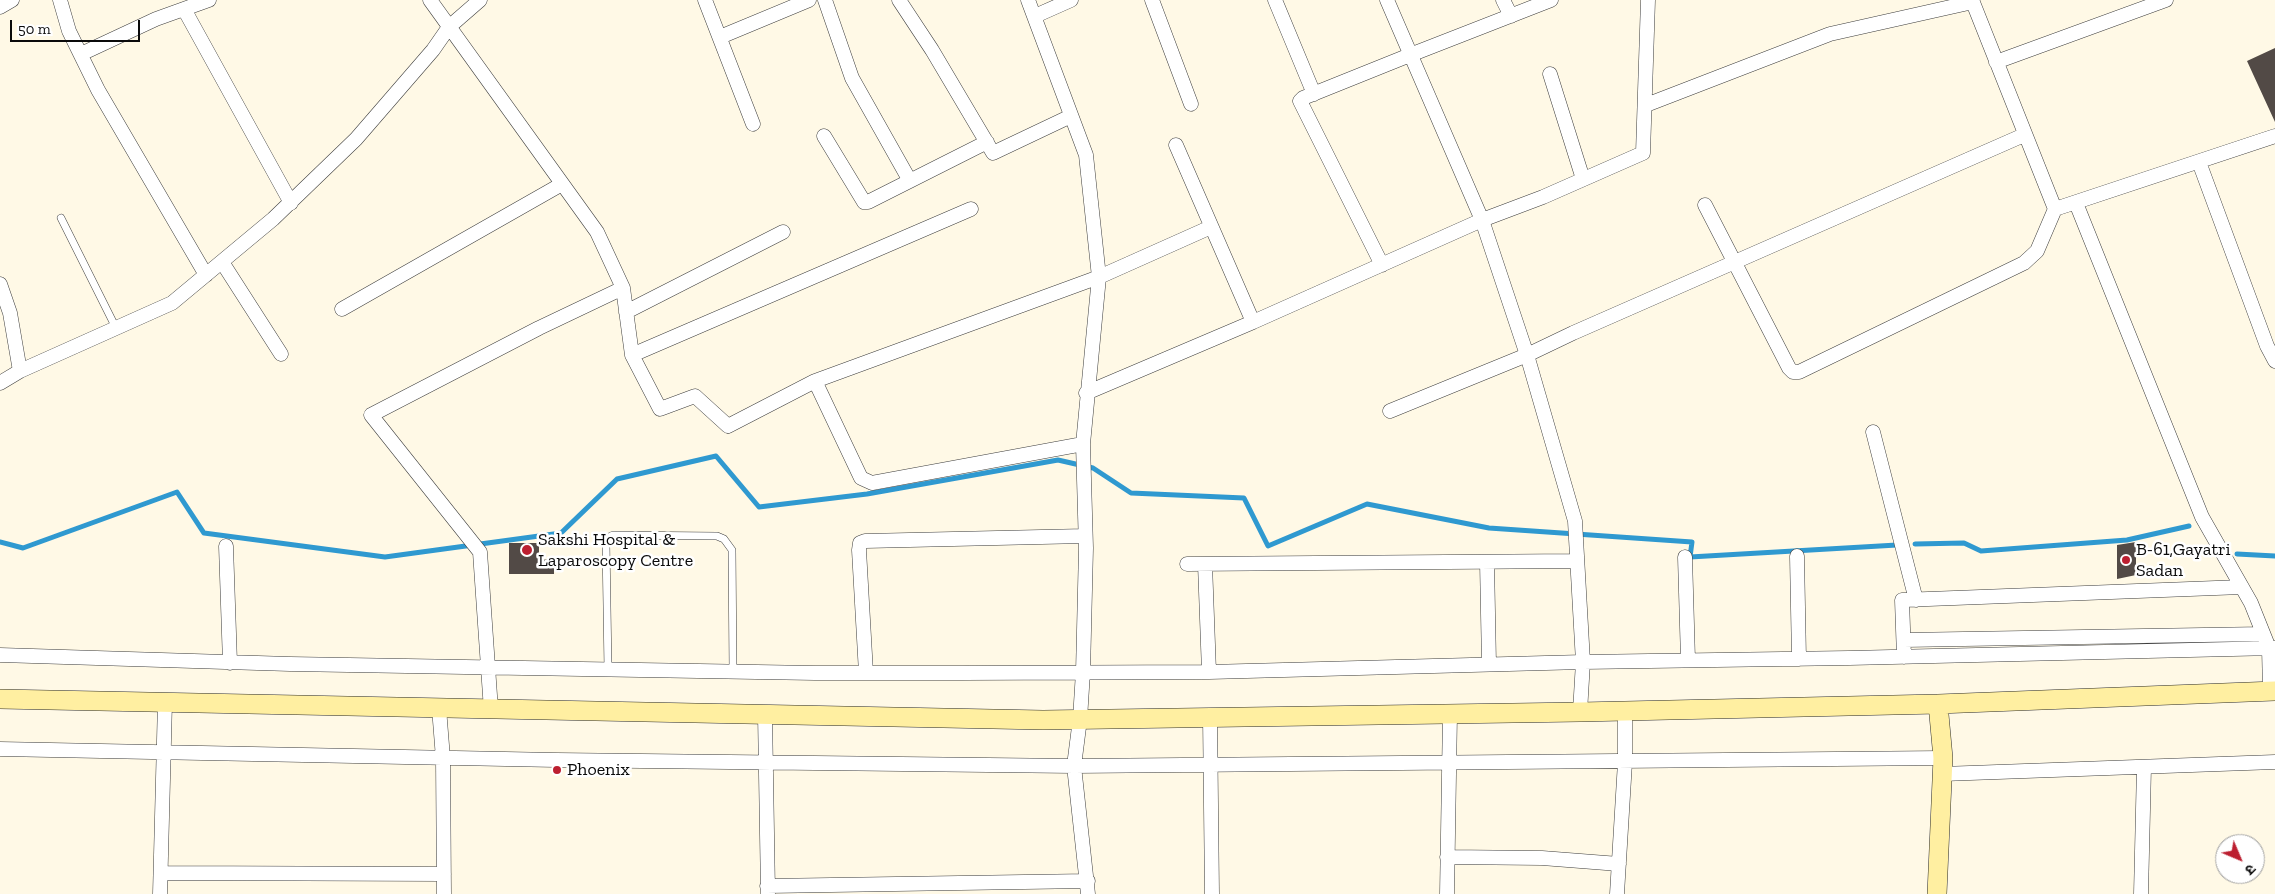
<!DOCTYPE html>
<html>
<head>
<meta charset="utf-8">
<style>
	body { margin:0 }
	#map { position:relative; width:2275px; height:894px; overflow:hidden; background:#fff9e6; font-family:"Zilla Slab","Noto Sans Devanagari",serif }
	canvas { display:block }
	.north { position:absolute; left:2215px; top:834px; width:50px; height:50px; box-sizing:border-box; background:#fff; border:1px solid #9d9d9d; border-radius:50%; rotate:135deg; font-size:14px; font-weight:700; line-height:20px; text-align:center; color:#0a0a0a }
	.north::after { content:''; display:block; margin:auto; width:18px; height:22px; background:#bc1f30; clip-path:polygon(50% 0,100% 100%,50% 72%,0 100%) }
	.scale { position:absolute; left:10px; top:20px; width:130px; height:22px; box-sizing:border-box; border:2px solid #0a0a0a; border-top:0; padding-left:6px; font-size:15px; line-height:18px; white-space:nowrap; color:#0a0a0a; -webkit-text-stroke:4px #fff; paint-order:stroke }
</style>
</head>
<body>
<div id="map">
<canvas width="2275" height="894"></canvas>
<div class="north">उ</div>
<div class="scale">50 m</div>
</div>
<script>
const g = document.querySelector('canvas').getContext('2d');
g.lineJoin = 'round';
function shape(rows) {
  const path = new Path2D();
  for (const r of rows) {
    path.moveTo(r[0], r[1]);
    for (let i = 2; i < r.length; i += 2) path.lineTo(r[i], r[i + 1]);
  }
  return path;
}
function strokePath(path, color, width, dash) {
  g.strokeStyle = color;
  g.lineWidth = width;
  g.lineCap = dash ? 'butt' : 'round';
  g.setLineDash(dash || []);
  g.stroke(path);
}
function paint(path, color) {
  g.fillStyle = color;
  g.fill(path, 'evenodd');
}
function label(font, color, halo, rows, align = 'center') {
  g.font = font + ' "Zilla Slab",serif';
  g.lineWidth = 5;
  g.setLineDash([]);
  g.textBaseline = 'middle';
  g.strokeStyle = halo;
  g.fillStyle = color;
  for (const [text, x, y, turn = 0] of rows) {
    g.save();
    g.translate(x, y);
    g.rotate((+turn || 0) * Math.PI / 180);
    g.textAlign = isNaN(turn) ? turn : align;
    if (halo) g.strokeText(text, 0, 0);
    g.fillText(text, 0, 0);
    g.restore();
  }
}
const stream = shape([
	[0,542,23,548,177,492,204,533,385,557,561,533,617,479,716,456,759,507,867,494,1058,460,1093,468,1131,493,1244,498,1268,546,1367,504,1489,528,1692,542,1690,557,1897,545],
	[1915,544,1964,543,1981,551,2127,540,2189,526],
	[2237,554,2275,556]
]);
const building = shape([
	[2275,48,2275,122,2247,61],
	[2136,542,2136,575,2117,579,2117,545],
	[509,543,539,543,539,560,554,559,554,574,509,574]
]);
const lane = shape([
	[61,218,116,328],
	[608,669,606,544,609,537,613,535,717,536,724,539,732,550,733,671]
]);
const street = shape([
	[60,0,69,31,98,90,206,275],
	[430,0,597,232,623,288,632,355,660,409,695,396,728,426,815,381,1099,277,1211,227],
	[705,0,753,124],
	[825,0,852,78,910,181],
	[899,0,932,50,993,153,1071,116],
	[1028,0,1086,155,1099,277,1083,444,1086,548,1083,672,1080,719,1074,766,1088,894],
	[1152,0,1191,104],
	[1275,0,1314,94],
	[1387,0,1482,220,1527,355,1575,521,1583,662,1580,712],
	[1503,0,1511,16],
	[1972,0,2055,209,2275,136],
	[0,7,12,0],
	[184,9,291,203],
	[1035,16,1071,0],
	[720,37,809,0],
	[81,54,156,19,209,0],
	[1996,62,2166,0],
	[1550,74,1583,179],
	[1646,105,1830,34,1973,2],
	[824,136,864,202,868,202,987,142],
	[2199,162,2267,346,2275,361],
	[2076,203,2202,517,2251,603,2269,648,2270,691],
	[1705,205,1789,368,1793,372,1799,372,2024,263,2037,251,2055,209],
	[222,262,281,354],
	[1382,265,1300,101,1303,98,1410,55,1551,0],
	[0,284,10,313,20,371],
	[342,309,562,184],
	[626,312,783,232],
	[1253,322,1482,220,1543,197,1643,153,1648,0],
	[632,355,971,209],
	[815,381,861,478,872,483,1083,444],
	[0,383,20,371,172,303,273,219,356,139,433,50,449,27,480,0],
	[1086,393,1253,322,1176,145],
	[1390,411,1527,355,1573,333,2024,135],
	[1873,432,1916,600],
	[226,546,230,663],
	[1797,556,1799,659],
	[1685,557,1688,660],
	[1487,562,1489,664],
	[1187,564,1577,561],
	[1205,564,1209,672],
	[1904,640,2263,634],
	[0,655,290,664,815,673,962,673,1209,672,1583,662,1849,658,2275,648],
	[1904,657,1902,600,2242,587],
	[866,673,859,550,860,543,865,541,1085,536],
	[439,708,443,758,444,894],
	[491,710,480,552,371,415,539,328,623,288],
	[765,714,768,893],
	[1210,716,1212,894],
	[0,749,556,760,1074,766,1943,758],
	[1942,774,2275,762],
	[1447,857,1542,858,1619,864],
	[162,873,444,874],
	[767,886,1088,881],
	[160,894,165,702],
	[1447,894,1450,714],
	[1617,894,1625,762,1625,712],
	[2141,894,2144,767]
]);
const secondary = shape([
	[0,699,1043,720,1580,712,1938,704,2275,691],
	[1937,894,1943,758,1938,704]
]);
const markers = [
	[527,550,6,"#bc1f30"],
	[2126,560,5,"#bc1f30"],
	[557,770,5,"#bc1f30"]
];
const poiNames = [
	["Sakshi Hospital &",538,540],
	["Laparoscopy Centre",538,561],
	["B-61,Gayatri",2136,550],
	["Sadan",2136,571],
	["Phoenix",567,770]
];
strokePath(stream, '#2f99d0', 5);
paint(building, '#524a46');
strokePath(lane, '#3d3d3d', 8);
strokePath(street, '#3d3d3d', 15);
strokePath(secondary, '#2c2c2c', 20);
strokePath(lane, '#fff', 7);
strokePath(street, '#fff', 14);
strokePath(secondary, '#ffefa1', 19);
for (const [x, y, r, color] of markers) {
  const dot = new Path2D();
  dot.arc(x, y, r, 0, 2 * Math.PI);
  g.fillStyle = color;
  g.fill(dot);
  strokePath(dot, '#fff', 2);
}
label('18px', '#0a0a0a', '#fff', poiNames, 'left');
</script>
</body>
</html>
